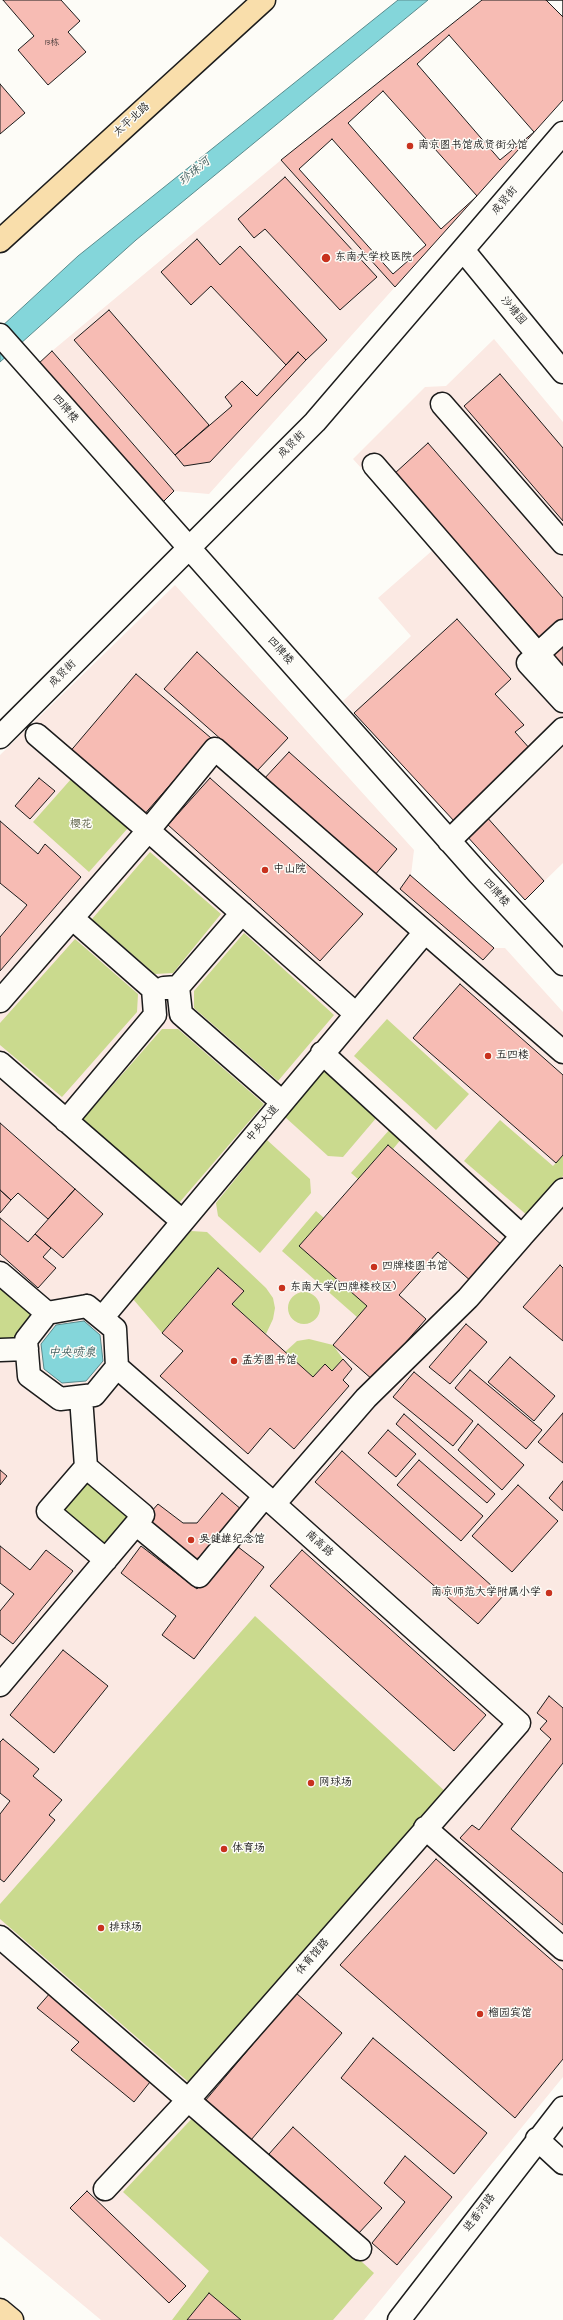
<!DOCTYPE html>
<html>
<head>
<meta charset="utf-8">
<style>
	body { margin:0 }
	canvas { display:block; background:#fdfcf7 }
</style>
</head>
<body>
<canvas width="563" height="2320"></canvas>
<script>
const g = document.querySelector('canvas').getContext('2d');
g.lineJoin = 'round';
function paint(path, color) {
  g.fillStyle = color;
  g.fill(path, 'evenodd');
}
function shape(rows) {
  const path = new Path2D();
  for (const r of rows) {
    if (r.length === 3) {
      path.moveTo(r[0] + r[2], r[1]);
      path.arc(r[0], r[1], r[2], 0, 2 * Math.PI);
      continue;
    }
    path.moveTo(r[0], r[1]);
    for (let i = 2; i < r.length; i += 2) path.lineTo(r[i], r[i + 1]);
  }
  return path;
}
function strokePath(path, color, width, dash) {
  g.strokeStyle = color;
  g.lineWidth = width;
  g.lineCap = dash ? 'butt' : 'round';
  g.setLineDash(dash || []);
  g.stroke(path);
}
function label(font, color, halo, rows, align = 'center') {
  g.font = font + ' "Architects Daughter","LXGW WenKai TC",sans-serif';
  g.lineWidth = 3;
  g.setLineDash([]);
  g.textBaseline = 'middle';
  g.strokeStyle = halo;
  g.fillStyle = color;
  for (const [text, x, y, turn = 0] of rows) {
    g.save();
    g.translate(x, y);
    g.rotate((+turn || 0) * Math.PI / 180);
    g.textAlign = isNaN(turn) ? turn : align;
    if (halo) g.strokeText(text, 0, 0);
    g.fillText(text, 0, 0);
    g.restore();
  }
}
const built = shape([
	[281,160,395,287,209,494,174,491,52,351],
	[494,339,563,422,563,863,525,900,343,701,411,636,378,598,434,549,353,459,425,387,446,386],
	[175,585,414,850,411,875,494,948,505,948,563,1012,563,2077,364,2320,101,2320,0,2236,0,755]
]);
const green = shape([
	[72,778,128,828,89,872,33,822],
	[150,852,221,914,173,973,155,974,92,919],
	[244,933,334,1015,278,1081,194,1008,194,991],
	[75,939,138,994,137,1012,62,1097,0,1045,0,1023],
	[387,1019,469,1094,436,1130,354,1056],
	[162,1029,178,1029,264,1104,179,1203,83,1119],
	[325,1069,377,1117,343,1157,328,1156,285,1117],
	[500,1120,553,1166,563,1155,563,1176,528,1216,464,1161],
	[391,1128,402,1138,393,1149,388,1145,358,1179,351,1173],
	[267,1140,310,1179,311,1193,260,1253,218,1216,216,1203],
	[316,1211,324,1218,367,1306,357,1317,282,1251],
	[191,1231,207,1232,266,1288,273,1298,275,1308,273,1319,266,1334,232,1304,244,1291,218,1268,162,1333,133,1299],
	[0,1285,32,1312,11,1341,0,1341],
	[304,1308,16],
	[309,1339,333,1345,343,1359,332,1371,325,1364,313,1377,285,1352,297,1341],
	[86,1467,143,1515,106,1560,48,1511],
	[255,1616,448,1794,192,2085,0,1919,0,1904],
	[198,2112,374,2273,333,2320,172,2320,209,2271,123,2192]
]);
const water = shape([
	[398,0,428,0,136,240,0,362,0,328,78,256,398,0],
	[84,1321,100,1335,103,1361,86,1381,62,1383,44,1369,41,1344,56,1325,84,1321]
]);
const building = shape([
	[3,0,61,0,80,21,68,32,86,52,48,85,18,50,34,36,3,0],
	[482,0,563,0,563,100,395,287,281,160,482,0],
	[546,0,563,0,563,17,546,0],
	[449,35,534,132,500,160,417,64,449,35],
	[0,84,25,113,0,134,0,84],
	[383,91,477,196,441,229,348,123,383,91],
	[332,139,426,245,393,274,299,169,332,139],
	[285,177,377,277,340,310,265,229,254,238,238,219,285,177],
	[197,239,220,265,240,246,327,340,306,360,298,352,286,365,211,286,191,305,161,272,197,239],
	[109,310,209,425,175,455,74,340,109,310],
	[52,351,174,491,160,505,37,365,52,351],
	[298,352,306,360,210,462,184,466,175,455,232,406,225,397,242,381,257,396,298,352],
	[500,374,563,448,563,521,464,406,500,374],
	[428,443,563,598,563,620,542,640,394,474,428,443],
	[457,619,511,679,495,694,524,725,515,732,531,750,455,822,354,713,457,619],
	[563,642,563,676,546,658,563,642],
	[197,652,288,738,257,771,164,689,197,652],
	[136,674,211,738,142,817,68,754,136,674],
	[289,752,397,849,374,876,263,780,289,752],
	[39,778,55,791,30,819,15,806,39,778],
	[210,778,363,914,320,961,168,825,210,778],
	[485,815,544,881,525,900,465,834,485,815],
	[0,821,38,854,45,844,81,877,0,971,0,937,27,905,0,883,0,821],
	[410,875,494,948,483,960,400,889,410,875],
	[460,984,563,1075,563,1155,556,1163,413,1038,460,984],
	[0,1123,75,1189,48,1219,18,1193,11,1200,0,1190,0,1123],
	[388,1145,503,1246,472,1282,438,1252,399,1295,426,1319,373,1380,333,1345,367,1306,299,1246,388,1145],
	[75,1189,103,1214,63,1258,35,1234,75,1189],
	[0,1190,11,1200,0,1213,0,1190],
	[0,1218,28,1242,35,1234,51,1248,43,1257,56,1268,38,1288,0,1254,0,1218],
	[560,1265,563,1268,563,1341,523,1307,560,1265],
	[218,1268,244,1291,232,1304,313,1377,325,1364,332,1371,343,1359,352,1369,343,1380,349,1386,294,1449,270,1428,248,1454,160,1376,183,1351,162,1333,218,1268],
	[466,1324,487,1342,450,1384,429,1367,466,1324],
	[510,1357,555,1396,534,1421,488,1382,510,1357],
	[470,1370,542,1430,526,1449,455,1388,470,1370],
	[414,1372,473,1421,453,1446,393,1397,414,1372],
	[563,1413,563,1463,538,1442,563,1413],
	[404,1414,495,1494,487,1503,396,1424,404,1414],
	[478,1424,524,1465,502,1490,458,1450,478,1424],
	[388,1430,416,1454,396,1477,368,1453,388,1430],
	[342,1451,503,1596,478,1624,315,1482,342,1451],
	[419,1460,483,1516,461,1541,397,1485,419,1460],
	[0,1470,7,1476,0,1485,0,1470],
	[563,1481,563,1511,549,1498,563,1481],
	[518,1485,558,1521,512,1572,472,1536,518,1485],
	[222,1493,242,1510,201,1557,190,1561,143,1521,158,1504,183,1523,197,1523,222,1493],
	[233,1543,264,1567,194,1659,162,1635,176,1616,121,1573,141,1546,197,1589,233,1543],
	[0,1546,30,1570,46,1550,73,1571,13,1644,0,1634,0,1611,14,1594,0,1583,0,1546],
	[302,1550,486,1715,454,1751,270,1586,302,1550],
	[63,1650,108,1686,54,1753,10,1715,63,1650],
	[549,1696,563,1708,563,1763,511,1829,563,1873,563,1925,460,1838,472,1825,479,1830,551,1739,540,1729,547,1721,537,1713,549,1696],
	[3,1739,39,1769,33,1776,62,1800,49,1815,55,1820,4,1882,0,1879,0,1814,10,1801,0,1793,0,1742,3,1739],
	[436,1859,563,1970,563,2059,515,2118,340,1965,436,1859],
	[51,1992,154,2077,134,2102,71,2050,79,2042,37,2008,51,1992],
	[296,1993,342,2033,251,2140,205,2101,296,1993],
	[373,2038,487,2133,454,2174,341,2078,373,2038],
	[293,2127,382,2208,358,2234,269,2154,293,2127],
	[405,2156,452,2197,397,2265,372,2243,405,2202,384,2183,405,2156],
	[87,2191,186,2286,169,2303,70,2208,87,2191],
	[209,2293,241,2320,187,2320,209,2293]
]);
const minor = shape([
	[463,250,563,372],
	[0,335,478,873,563,964],
	[442,404,563,543],
	[374,465,563,683],
	[563,631,528,663,563,701],
	[37,735,149,831,356,1014],
	[0,737,315,422,563,133],
	[449,841,563,729],
	[178,987,181,1014,282,1102],
	[164,988,178,987,242,913],
	[0,1001,147,832,215,749,563,1052],
	[0,1063,182,1221],
	[66,1121,155,1015,153,989,72,918],
	[522,1236,563,1190],
	[0,1273,47,1313],
	[87,1306,115,1329,117,1367,94,1395,60,1399,29,1376,26,1340,47,1313,87,1306],
	[102,1318,425,932],
	[0,1350,27,1349],
	[81,1397,86,1467],
	[274,1504,366,1398,468,1298,522,1236,322,1053],
	[136,1524,199,1576,264,1497],
	[0,1685,136,1524,143,1515,86,1467,48,1511,106,1560],
	[425,1828,563,1949],
	[0,1937,360,2249],
	[537,2139,563,2163],
	[105,2189,189,2099,519,1723,274,1504,117,1367],
	[399,2320,563,2108]
]);
const major = shape([
	[0,241,264,0],
	[0,2310,12,2320]
]);
const markers = [
	[410,146,4,"#c8321e"],
	[326,258,5,"#c8321e"],
	[265,870,4,"#c8321e"],
	[488,1056,4,"#c8321e"],
	[374,1267,4,"#c8321e"],
	[282,1288,4,"#c8321e"],
	[234,1361,4,"#c8321e"],
	[191,1540,4,"#c8321e"],
	[549,1593,4,"#c8321e"],
	[311,1783,4,"#c8321e"],
	[224,1849,4,"#c8321e"],
	[101,1928,4,"#c8321e"],
	[480,2014,4,"#c8321e"]
];
const numberNames = [
	["13栋",52,43]
];
const streetNames = [
	["太平北路",132,120,-42],
	["成贤街",505,201,-49],
	["沙塘园",513,311,50],
	["四牌楼",65,409,49],
	["成贤街",292,445,-45],
	["四牌楼",280,651,48],
	["成贤街",63,674,-45],
	["四牌楼",496,893,48],
	["中央大道",263,1124,-50],
	["南高路",319,1544,42],
	["体育馆路",313,1957,-49],
	["进香河路",480,2213,-53]
];
const poiNames = [
	["南京图书馆成贤街分馆",418,146],
	["东南大学校医院",335,258],
	["中山院",273,870],
	["五四楼",496,1056],
	["四牌楼图书馆",382,1267],
	["东南大学(四牌楼校区)",290,1288],
	["孟芳图书馆",242,1361],
	["吴健雄纪念馆",199,1540],
	["南京师范大学附属小学",541,1593,"right"],
	["网球场",319,1783],
	["体育场",232,1849],
	["排球场",109,1928],
	["榴园宾馆",488,2014]
];
const parkNames = [
	["樱花",81,825]
];
const waterNames = [
	["珍珠河",195,172,-40],
	["中央喷泉",72,1353]
];
paint(built, '#fbe9e3');
paint(green, '#cada8e');
paint(water, '#84d6da');
strokePath(water, '#5a8c8e', 1);
paint(building, '#f7bcb4');
strokePath(building, '#1c1c1c', 1);
strokePath(minor, '#1c1c1c', 25);
strokePath(major, '#1c1c1c', 25);
strokePath(minor, '#fdfcf7', 22);
strokePath(major, '#f9deab', 22);
for (const [x, y, r, color] of markers) {
  const dot = new Path2D();
  dot.arc(x, y, r, 0, 2 * Math.PI);
  g.fillStyle = color;
  g.fill(dot);
  strokePath(dot, '#fdfcf7', 1.5);
}
label('9px', '#534442', null, numberNames);
label('11px', '#1c1c1c', '#fdfcf7', streetNames);
label('11px', '#1c1c1c', '#fdfcf7', poiNames, 'left');
label('11px', '#595e44', '#fdfcf7', parkNames);
label('italic 12px', '#405d5e', '#fdfcf7', waterNames);
</script>
</body>
</html>
